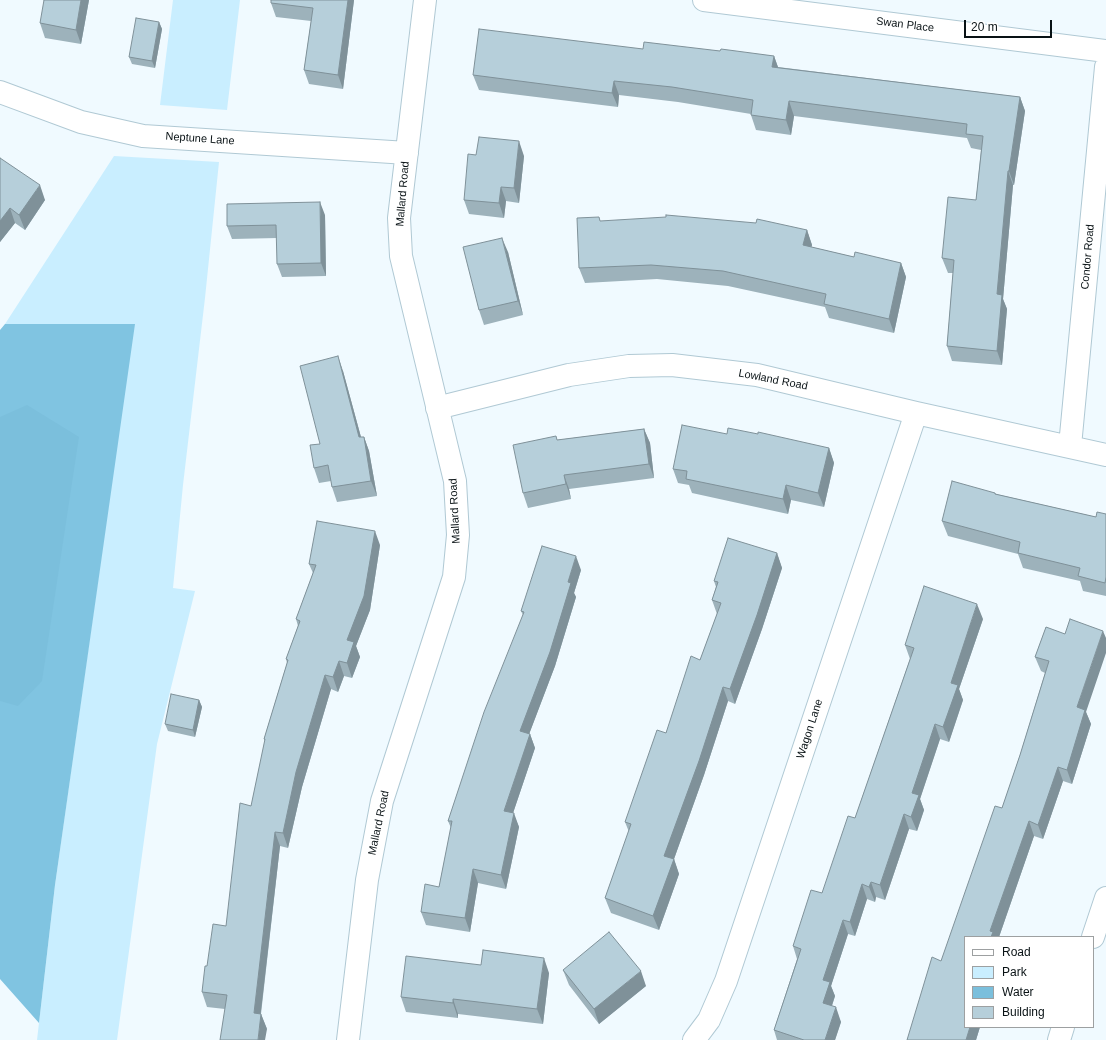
<!DOCTYPE html>
<html>
<head>
<meta charset="utf-8">
<style>
	body { margin:0 }
	#map { position:relative; width:1106px; height:1040px; overflow:hidden; background:#f0faff; font-family:Helvetica,sans-serif }
	canvas { display:block }
	.legend { position:absolute; left:964px; top:936px; width:130px; height:92px; box-sizing:border-box; background:#fff; border:1px solid #9da0a1; margin:0; padding:5px 7px; list-style:none; font-size:12px; color:#091215 }
	.legend li { display:flex; align-items:center; gap:8px; height:20px }
	.legend b { width:20px; border:1px solid #9da0a1 }
	.scale { position:absolute; left:964px; top:20px; width:88px; height:18px; box-sizing:border-box; border:2px solid #091215; border-top:0; padding-left:5px; font-size:12px; line-height:14px; white-space:nowrap; color:#091215; -webkit-text-stroke:3px #fff; paint-order:stroke }
</style>
</head>
<body>
<div id="map">
<canvas width="1106" height="1040"></canvas>
<ul class="legend">
<li><b style="height:5px;background:#fff"></b>Road</li>
<li><b style="height:11px;background:#c9eeff"></b>Park</li>
<li><b style="height:11px;background:#7bbfdc"></b>Water</li>
<li><b style="height:11px;background:#b6cfda"></b>Building</li>
</ul>
<div class="scale">20 m</div>
</div>
<script>
const g = document.querySelector('canvas').getContext('2d');
g.lineJoin = 'round';
function paint(path, color) {
  g.fillStyle = color;
  g.fill(path, 'evenodd');
}
function shape(rows) {
  const path = new Path2D();
  for (const r of rows) {
    path.moveTo(r[0], r[1]);
    for (let i = 2; i < r.length; i += 2) path.lineTo(r[i], r[i + 1]);
  }
  return path;
}
function strokePath(path, color, width, dash) {
  g.strokeStyle = color;
  g.lineWidth = width;
  g.lineCap = dash ? 'butt' : 'round';
  g.setLineDash(dash || []);
  g.stroke(path);
}
function label(font, color, halo, rows, align = 'center') {
  g.font = font + ' Helvetica,sans-serif';
  g.lineWidth = 3;
  g.setLineDash([]);
  g.textBaseline = 'middle';
  g.strokeStyle = halo;
  g.fillStyle = color;
  for (const [text, x, y, turn = 0] of rows) {
    g.save();
    g.translate(x, y);
    g.rotate((+turn || 0) * Math.PI / 180);
    g.textAlign = isNaN(turn) ? turn : align;
    if (halo) g.strokeText(text, 0, 0);
    g.fillText(text, 0, 0);
    g.restore();
  }
}
const green = shape([
	[173,0,240,0,227,110,160,105],
	[114,156,219,162,205,298,183,485,173,588,195,591,157,744,117,1040,37,1040,55,885,134,324,5,324]
]);
const forest = shape([
	[5,324,135,324,55,885,39,1023,0,979,0,330]
]);
const water = shape([
	[27,405,79,437,42,681,18,706,0,701,0,417]
]);
const minor = shape([
	[704,0,1106,51],
	[0,92,81,122,143,136,407,153],
	[437,408,569,375,629,366,672,365,757,375,916,413,1106,455],
	[1070,446,1106,67],
	[1093,937,1106,898],
	[348,1040,367,880,382,801,454,577,458,535,455,481,401,256,399,218,425,0],
	[694,1040,709,1020,726,981,916,413],
	[1059,1040,1063,1027]
]);
const wall = shape([
	[89,0,81,44,45,38,40,23],
	[354,0,343,89,309,84,304,70,311,21,276,17,271,3],
	[159,22,162,29,155,68,132,64,129,57],
	[643,49,720,51,774,56,778,67,1020,97,1025,111,1014,185,1013,185,1003,299,1007,309,1002,365,952,361,947,346,953,273,948,273,942,258,976,200,981,150,971,148,967,138,794,116,791,135,756,130,751,115,751,114,678,102,619,95,618,107,479,90,473,75],
	[476,155,524,156,519,203,506,201,504,218,469,214,464,200],
	[0,158,45,200,25,230,15,223,0,242],
	[325,215,326,276,282,277,277,264,277,238,232,239,227,226],
	[601,221,807,230,812,245,811,247,854,257,901,263,906,277,894,333,829,318,825,307,728,286,657,279,585,283,579,268],
	[508,252,523,315,484,325,479,310],
	[343,371,361,437,364,437,369,451,377,496,337,502,332,487,331,481,319,483,314,468,320,444],
	[644,429,650,443,654,478,569,489,571,499,528,508,523,493,557,440],
	[727,434,829,448,834,463,824,507,791,500,788,514,692,493,689,485,678,483,673,469],
	[995,493,996,494,1096,517,1106,514,1106,596,1083,591,1080,581,1023,568,1018,554,948,536,942,521],
	[380,545,370,610,356,646,360,657,352,678,344,676,338,692,331,689,302,787,288,848,280,846,261,1014,267,1029,225,1009,207,1007,202,992,207,966,226,926,265,741,264,739,287,663,286,659,298,626,296,619,313,573,309,564],
	[777,553,782,568,762,629,735,704,728,701,704,775,674,859,679,874,659,930,611,913,605,898,629,832,625,822,666,733,700,660,717,614,712,600,716,587,714,581],
	[581,570,574,593,576,597,555,666,529,734,530,734,535,748,513,813,519,827,506,889,478,883,470,932,426,925,421,912,439,887,451,828,448,821,523,615,521,611],
	[983,619,959,689,963,700,949,742,940,739,920,799,924,810,917,831,909,829,885,900,876,897,875,902,867,899,855,936,848,934,831,986,835,996,832,1006,841,1022,835,1040,777,1040,774,1030,797,959,793,946,822,893,855,818,910,659,905,645],
	[1046,627,1086,712,1091,724,1072,784,1063,781,1043,839,1034,836,999,937,965,937,965,1027,980,1027,976,1040,907,1040,941,961,1002,808,1020,755,1045,673,1041,671,1035,657],
	[199,700,202,707,195,737,168,731,165,724],
	[481,965,549,973,543,1024,458,1014,458,1018,406,1012,401,997],
	[563,970,646,986,599,1024,569,985]
]);
const shadedWall = shape([
	[81,0,89,0,81,44,76,30],
	[348,0,354,0,343,89,338,75],
	[159,22,162,29,155,68,152,61],
	[774,56,779,70,772,67],
	[614,81,619,95,618,107,612,93],
	[1020,97,1025,111,1014,185,1009,171],
	[789,101,794,116,791,135,786,120],
	[519,141,524,156,519,203,514,188],
	[1008,171,1013,185,1003,299,1007,309,1002,365,997,351,997,294],
	[40,185,45,200,25,230,19,215],
	[501,187,506,201,504,218,499,203],
	[320,202,325,215,326,276,321,263],
	[10,208,15,223,0,242,0,221],
	[807,230,812,245,808,260,803,245],
	[502,238,508,252,523,315,518,301],
	[901,263,906,277,894,333,889,319],
	[338,356,343,371,365,452,359,437],
	[644,429,650,443,654,478,649,464],
	[364,437,369,451,377,496,371,481],
	[829,448,834,463,824,507,818,493],
	[564,475,569,489,571,499,566,484],
	[786,485,791,500,788,514,783,499],
	[375,531,380,545,370,610,356,646,360,657,352,678,347,663,347,640],
	[777,553,782,568,762,629,735,704,730,689],
	[576,556,581,570,574,593,576,597,555,666,525,745,520,731],
	[977,604,983,619,959,689,963,700,949,742,943,727,951,683],
	[1103,631,1106,638,1106,653,1086,712,1091,724,1072,784,1067,770,1077,707],
	[339,661,344,676,338,692,333,677],
	[325,675,331,689,302,787,288,848,283,833,296,772],
	[723,687,728,701,704,775,674,859,679,874,659,930,653,916,664,856],
	[199,700,202,707,195,737,193,730],
	[935,724,940,739,920,799,924,810,917,831,911,817,912,793],
	[530,734,535,748,509,825,504,811],
	[1058,767,1063,781,1043,839,1038,825],
	[514,813,519,827,506,889,501,875],
	[904,814,909,829,885,900,880,885],
	[1029,821,1034,836,999,937,991,937,990,931],
	[275,832,280,846,259,1028,254,1013],
	[473,869,478,883,470,932,465,918],
	[871,882,876,897,875,902,869,887],
	[862,884,867,899,855,936,850,922],
	[843,920,848,934,831,986,835,996,828,1017,823,1003,823,980],
	[544,958,549,973,543,1024,537,1009],
	[641,971,646,986,599,1024,594,1009],
	[453,999,458,1014,458,1018,453,1003],
	[836,1007,841,1022,835,1040,825,1040],
	[261,1014,267,1029,265,1040,258,1040],
	[970,1027,980,1027,976,1040,966,1040]
]);
const building = shape([
	[44,0,81,0,76,30,40,23,44,0],
	[271,0,348,0,338,75,304,70,313,8,271,3,271,0],
	[136,18,159,22,152,61,129,57,136,18],
	[479,29,643,49,644,42,720,51,721,49,774,56,772,67,1020,97,1009,171,1008,171,997,294,1002,295,997,351,947,346,954,260,942,258,948,197,976,200,983,136,966,134,967,124,789,101,786,120,751,115,753,100,672,87,614,81,612,93,473,75,479,29],
	[479,137,519,141,514,188,501,187,499,203,464,200,468,154,476,155,479,137],
	[0,158,40,185,19,215,10,208,0,221,0,158],
	[320,202,321,263,277,264,276,225,227,226,227,204,320,202],
	[666,215,756,223,757,219,807,230,803,245,854,257,855,252,901,263,889,319,824,304,826,294,723,271,651,265,579,268,577,218,599,217,600,221,666,217,666,215],
	[502,238,518,301,479,310,463,247,502,238],
	[338,356,359,437,364,437,371,481,332,487,328,465,314,468,310,445,320,444,300,366,338,356],
	[682,425,727,434,728,428,758,434,758,432,829,448,818,493,786,485,783,499,686,479,687,471,673,469,682,425],
	[644,429,649,464,564,475,566,484,523,493,513,445,556,436,557,440,644,429],
	[952,481,995,493,995,494,1096,517,1097,512,1106,514,1106,577,1105,583,1078,576,1080,568,1018,553,1020,542,942,521,952,481],
	[317,521,375,531,364,596,347,640,354,642,347,663,339,661,333,677,325,675,296,772,283,833,275,832,254,1013,261,1014,258,1040,220,1040,227,995,202,992,205,966,207,966,213,924,226,926,240,803,251,806,265,739,264,739,288,660,286,659,300,621,296,619,316,565,309,564,317,521],
	[728,538,777,553,757,615,730,689,723,687,699,761,664,856,674,859,653,916,605,898,631,824,625,822,657,730,666,733,691,656,700,660,721,603,712,600,718,582,714,581,728,538],
	[542,546,576,556,568,582,571,583,550,652,520,731,530,734,504,811,514,813,501,875,473,869,465,918,421,912,425,884,439,887,452,821,448,821,484,712,524,612,521,611,542,546],
	[924,586,977,604,951,683,958,685,943,727,935,724,912,793,919,795,911,817,904,814,880,885,871,882,869,887,862,884,850,922,843,920,823,980,830,982,823,1003,836,1007,825,1040,804,1040,774,1030,801,949,793,946,811,890,822,893,848,816,855,818,914,648,905,645,924,586],
	[1070,619,1103,631,1077,707,1085,710,1067,770,1058,767,1038,825,1029,821,990,931,993,932,991,937,965,937,965,1027,970,1027,966,1040,907,1040,932,957,941,961,995,806,1002,808,1020,755,1049,661,1035,657,1046,627,1065,634,1070,619],
	[171,694,199,700,193,730,165,724,171,694],
	[609,932,641,971,594,1009,563,970,609,932],
	[483,950,544,958,537,1009,453,999,453,1003,401,997,406,956,481,965,483,950]
]);
const streetNames = [
	["Swan Place",905,25,7],
	["Neptune Lane",200,139,4],
	["Mallard Road",403,194,-85],
	["Condor Road",1088,257,-85],
	["Lowland Road",773,380,11],
	["Mallard Road",455,511,-93],
	["Wagon Lane",810,729,-72],
	["Mallard Road",379,823,-78]
];
paint(green, '#c9eeff');
paint(forest, '#80c4e1');
paint(water, '#7bbfdc');
strokePath(minor, '#b0c9d4', 24);
strokePath(minor, '#fff', 22);
paint(wall, '#9db2bb');
paint(shadedWall, '#7f9199');
paint(building, '#b6cfda');
strokePath(building, '#7f9199', 1);
label('11px', '#091215', '#fff', streetNames);
</script>
</body>
</html>
